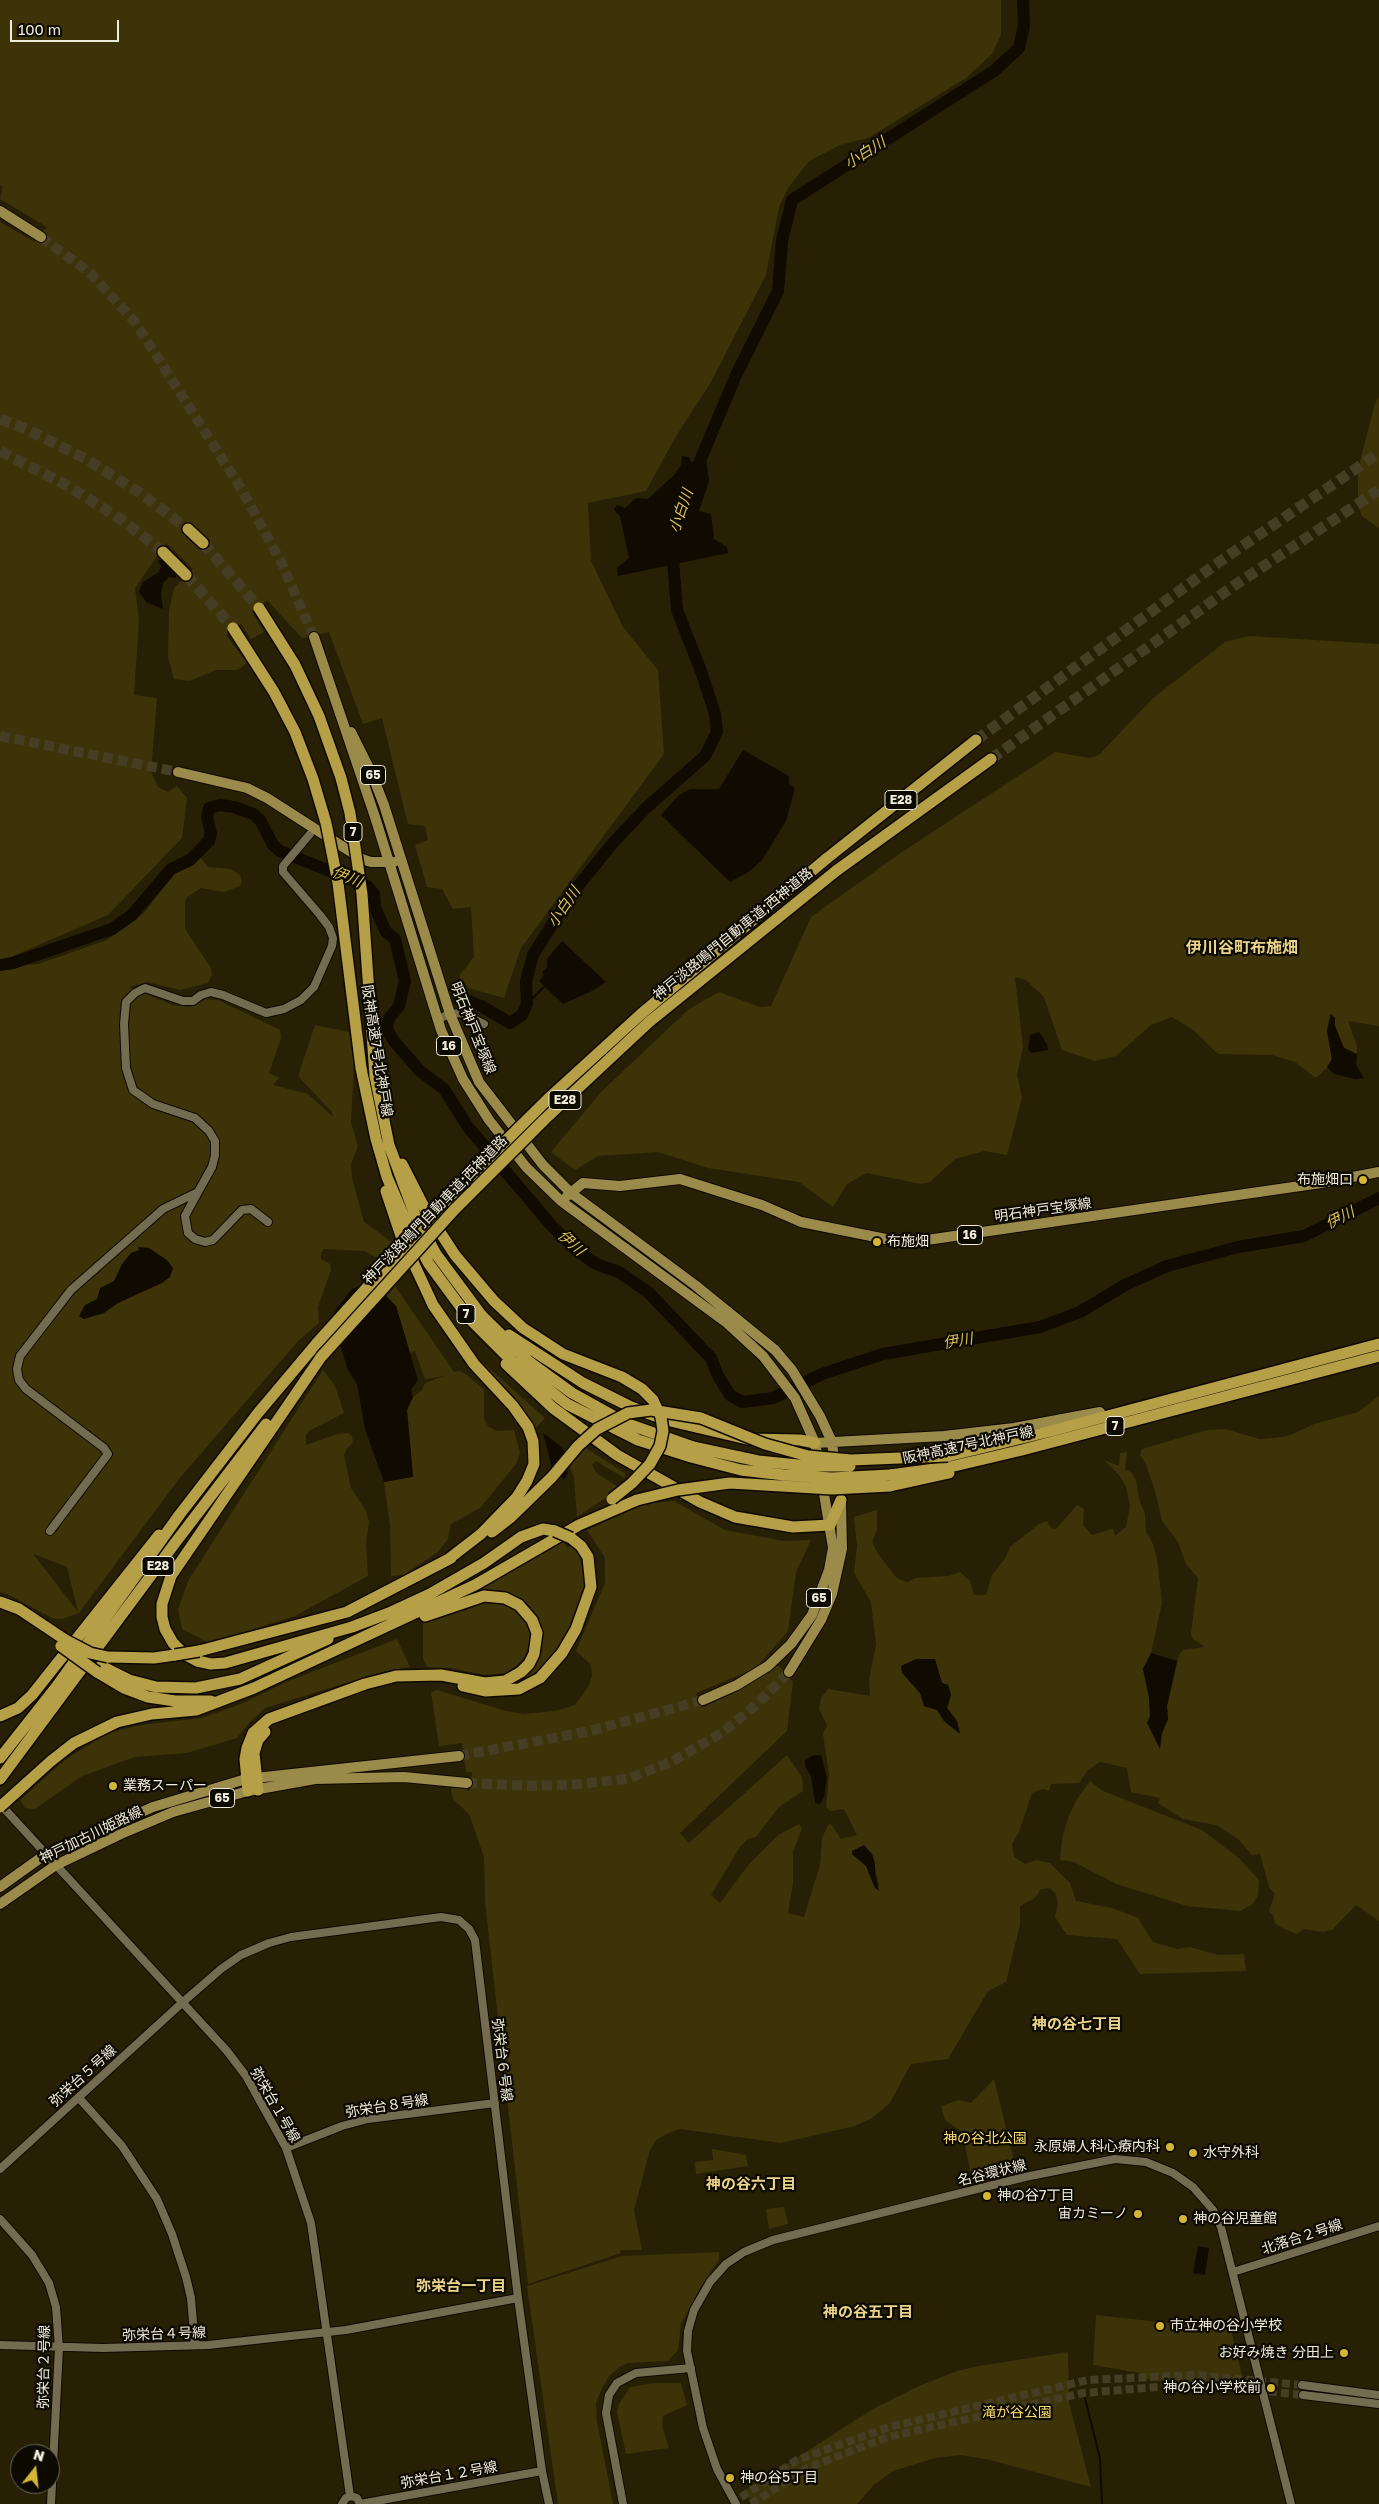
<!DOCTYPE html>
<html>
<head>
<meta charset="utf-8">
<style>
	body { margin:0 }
	#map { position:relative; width:1379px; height:2504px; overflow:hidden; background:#272005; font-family:"Golos Text",sans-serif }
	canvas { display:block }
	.north { position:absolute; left:10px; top:2444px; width:50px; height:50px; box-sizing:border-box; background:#0d0a02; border:1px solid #676459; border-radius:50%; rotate:16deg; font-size:14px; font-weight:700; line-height:20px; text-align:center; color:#efebdb }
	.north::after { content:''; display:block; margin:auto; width:18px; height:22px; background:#d4b635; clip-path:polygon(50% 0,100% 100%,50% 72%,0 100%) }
	.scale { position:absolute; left:10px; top:20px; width:109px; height:22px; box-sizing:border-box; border:2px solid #efebdb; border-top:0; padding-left:6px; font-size:15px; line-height:18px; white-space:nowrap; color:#efebdb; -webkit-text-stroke:4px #0d0a02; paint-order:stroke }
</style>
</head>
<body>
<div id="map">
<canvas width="1379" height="2504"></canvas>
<div class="north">N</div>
<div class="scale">100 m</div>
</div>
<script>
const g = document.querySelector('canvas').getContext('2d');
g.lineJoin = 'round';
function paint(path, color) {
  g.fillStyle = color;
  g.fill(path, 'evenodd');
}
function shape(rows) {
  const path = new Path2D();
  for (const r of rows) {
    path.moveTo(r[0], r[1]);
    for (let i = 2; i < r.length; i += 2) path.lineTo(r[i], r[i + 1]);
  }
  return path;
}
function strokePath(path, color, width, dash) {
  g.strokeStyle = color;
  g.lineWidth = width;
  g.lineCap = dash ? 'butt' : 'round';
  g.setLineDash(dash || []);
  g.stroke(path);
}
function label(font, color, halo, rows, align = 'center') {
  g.font = font + ' "Golos Text","Noto Sans JP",sans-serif';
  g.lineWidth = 4.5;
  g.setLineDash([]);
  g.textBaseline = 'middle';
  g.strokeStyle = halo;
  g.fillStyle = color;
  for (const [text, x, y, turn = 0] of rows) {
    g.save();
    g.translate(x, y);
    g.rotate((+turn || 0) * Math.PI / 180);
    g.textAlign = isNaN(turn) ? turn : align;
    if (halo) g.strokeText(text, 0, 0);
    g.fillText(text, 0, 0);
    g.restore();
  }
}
const green = shape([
	[0,0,1001,0,1001,35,992,54,966,78,868,138,840,145,809,161,788,188,779,207,766,275,711,382,675,438,646,491,588,503,591,561,623,627,658,670,664,754,521,948,504,998,468,988,459,976,474,957,471,907,453,909,442,889,427,887,415,845,428,840,425,826,408,824,382,718,363,724,329,632,302,638,267,600,252,611,264,632,251,639,241,624,226,635,247,663,238,670,216,670,190,681,174,679,168,657,169,611,174,588,193,569,166,543,135,588,139,621,134,695,157,698,151,772,158,787,168,792,177,786,187,798,182,838,108,915,6,959,0,959,0,222,35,242,47,227,0,199,3,187,0,185],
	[1379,397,1379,528,1362,516,1358,505,1358,469,1375,403],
	[1249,636,1379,644,1379,1026,1348,1021,1357,1046,1357,1054,1344,1048,1335,1026,1335,1018,1330,1014,1327,1031,1332,1059,1330,1065,1316,1078,1295,1062,1272,1055,1218,1054,1192,1029,1172,1017,1151,1025,1116,1056,1095,1061,1062,1050,1044,997,1026,980,1015,977,1023,1047,1017,1075,1022,1098,1007,1155,984,1151,955,1159,930,1182,921,1184,867,1173,847,1184,833,1207,799,1182,708,1168,658,1152,598,1156,575,1170,551,1152,601,1092,689,1009,719,992,760,1007,771,1006,811,917,902,852,1055,752,1089,758,1099,755,1152,699,1225,642],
	[201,858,208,867,231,869,240,875,242,881,240,886,224,892,201,888,187,897,185,902,185,929,211,968,212,974,208,983,180,990,147,982,129,987,173,1005,190,1007,207,999,218,1000,280,1030,281,1038,269,1073,279,1078,273,1085,308,1094,333,1117,332,1112,298,1076,315,1025,349,1032,354,1062,351,1123,358,1146,351,1164,352,1178,364,1222,392,1242,379,1259,364,1251,324,1249,321,1253,321,1259,330,1264,331,1270,318,1307,319,1323,298,1341,179,1479,79,1613,62,1619,54,1619,7,1594,0,1592,0,968,38,964,107,940,144,913,175,873],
	[34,1554,67,1567,78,1612,34,1555],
	[395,1286,454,1372,460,1371,467,1375,484,1389,484,1418,488,1426,497,1431,514,1430,520,1453,516,1464,480,1508,451,1524,448,1539,438,1552,404,1575,391,1576,390,1526,384,1482,413,1476,407,1410,413,1397,422,1390,425,1383,443,1376,425,1379,415,1351,410,1353,396,1306,386,1297],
	[482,1362,545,1418,535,1429,522,1409,479,1365],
	[323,1370,335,1386,344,1413,309,1431,306,1435,306,1445,337,1434,348,1433,352,1436,353,1442,346,1450,344,1455,351,1488,366,1511,369,1522,366,1543,368,1576,295,1616,209,1643,182,1629,178,1610,188,1581],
	[1379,1396,1379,1921,1356,1905,1332,1930,1323,1932,1304,1929,1297,1934,1280,1927,1275,1923,1273,1915,1269,1911,1275,1894,1269,1887,1260,1854,1252,1855,1238,1839,1216,1825,1183,1819,1158,1803,1160,1798,1131,1792,1127,1768,1100,1762,1088,1770,1079,1783,1051,1784,1049,1791,1043,1789,1032,1793,1019,1832,1012,1844,1014,1857,1025,1864,1036,1860,1050,1863,1070,1883,1076,1901,1112,1908,1138,1918,1153,1942,1177,1949,1190,1947,1218,1955,1244,1954,1246,1971,1140,1974,1117,1939,1067,1935,1055,1917,1058,1903,1056,1894,1050,1888,1041,1889,1035,1898,1020,1906,1020,1925,1006,1982,988,1991,948,2059,911,2064,890,2103,872,2118,855,2126,781,2143,680,2129,666,2134,656,2140,650,2150,634,2210,642,2250,620,2250,621,2253,528,2284,485,1902,484,1857,469,1814,453,1799,451,1790,452,1785,470,1791,472,1772,466,1772,462,1743,439,1746,431,1692,437,1690,506,1711,524,1714,555,1711,575,1705,588,1687,592,1676,591,1665,576,1651,605,1583,605,1558,587,1530,643,1504,674,1501,725,1530,784,1541,811,1540,796,1572,788,1631,756,1668,696,1693,702,1708,729,1695,777,1664,793,1682,787,1731,680,1833,689,1843,787,1755,802,1777,803,1791,778,1808,756,1837,748,1839,740,1847,711,1895,720,1903,749,1864,778,1835,799,1824,802,1828,793,1852,793,1883,788,1913,804,1917,820,1865,822,1838,828,1825,829,1823,833,1827,841,1839,857,1835,844,1809,830,1811,826,1807,829,1774,823,1734,827,1725,819,1709,821,1698,828,1689,870,1696,869,1679,876,1645,871,1602,854,1573,857,1546,854,1517,877,1510,877,1530,872,1542,878,1554,897,1578,907,1582,916,1578,949,1576,960,1572,970,1581,974,1595,986,1595,992,1575,1006,1557,1010,1547,1039,1524,1047,1521,1051,1528,1056,1529,1077,1505,1084,1509,1083,1525,1092,1535,1111,1529,1113,1529,1115,1536,1126,1527,1130,1506,1126,1487,1119,1475,1104,1460,1119,1466,1120,1453,1127,1452,1125,1469,1132,1473,1136,1480,1139,1499,1145,1514,1146,1532,1153,1544,1157,1558,1162,1603,1151,1653,1143,1669,1149,1697,1150,1716,1162,1733,1168,1719,1167,1706,1179,1655,1183,1650,1205,1647,1193,1639,1191,1634,1198,1578,1186,1564,1178,1542,1162,1521,1155,1491,1145,1462,1140,1455,1142,1449,1207,1430,1225,1429,1260,1439,1282,1437,1293,1434,1314,1424,1358,1412],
	[934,1659,942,1683,948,1685,951,1695,947,1708,957,1721,960,1733,944,1721,937,1710,925,1706,920,1693],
	[852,1854,872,1854,879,1885,875,1888,866,1866],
	[583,1446,626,1474,624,1478,596,1461,592,1465,596,1473,620,1488,577,1517,574,1477,568,1463],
	[563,1541,567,1548,573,1545,578,1553,586,1577,585,1588,573,1625,554,1656,532,1678,510,1686,526,1676,536,1664,543,1635,537,1619,530,1607,519,1598,505,1592,478,1592,462,1598],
	[494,1602,506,1604,520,1612,526,1622,531,1636,530,1647,521,1662,506,1673,485,1675,451,1668,427,1667,423,1658,423,1624,474,1604],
	[397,1639,410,1667,382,1672,265,1708,249,1723,237,1738,187,1753,135,1757,82,1776,35,1809,25,1808,20,1800,66,1759,108,1733,141,1725,202,1718,241,1704,286,1682],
	[1090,1781,1103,1791,1202,1830,1239,1858,1259,1880,1258,1895,1253,1904,1240,1911,1187,1906,1116,1884,1074,1862,1060,1860,1062,1839,1068,1818,1077,1799],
	[994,2079,1016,2169,972,2179,962,2132,945,2120,941,2106,959,2100,971,2103],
	[712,2149,746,2155,748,2166,696,2174,695,2162,713,2160],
	[784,2207,788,2224,769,2229,766,2209],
	[719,2252,719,2260,700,2288,681,2324,678,2350,668,2361,629,2363,621,2366,610,2375,602,2388,596,2403,597,2421,613,2504,558,2504,527,2286,622,2256],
	[1096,2315,1231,2330,1246,2392,1147,2379,1140,2373,1093,2365],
	[1068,2352,1069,2403,1091,2487,990,2460,961,2455,935,2458,893,2471,874,2485,857,2504,753,2504,745,2491,873,2409,919,2386,957,2371,979,2366],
	[654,2383,681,2383,687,2405,663,2416,662,2426,669,2448,626,2454,617,2412,619,2404,630,2387]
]);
const water = shape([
	[682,456,689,457,691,462,706,458,709,481,699,511,711,514,714,539,727,547,728,553,618,576,617,568,629,558,620,516,614,510,617,505,625,508,636,498,648,499,674,475,681,465],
	[160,559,177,575,175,578,169,577,163,583,161,594,163,609,147,603,139,592,143,582,159,572,161,566,158,561],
	[743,750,789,776,789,784,795,788,786,821,762,860,750,871,730,882,661,815,679,795,690,789,719,789],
	[562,941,606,982,592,991,563,1004,539,981,544,975,542,972,547,967,547,959],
	[1331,1014,1335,1018,1335,1026,1344,1048,1357,1054,1356,1065,1364,1078,1355,1079,1334,1074,1327,1067,1332,1059,1327,1031],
	[1039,1032,1047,1044,1048,1050,1031,1053,1028,1049,1030,1035],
	[138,1247,149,1248,167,1260,173,1268,170,1277,162,1283,118,1303,104,1313,84,1319,79,1316,85,1305,97,1299,100,1288,114,1281,122,1264,131,1253,139,1250],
	[372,1282,396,1306,418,1380,411,1390,413,1397,407,1410,413,1477,384,1482,365,1429,357,1384,348,1370,332,1319,337,1308,352,1289],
	[543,1433,562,1447,565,1453,568,1473,564,1479,552,1468],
	[1151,1653,1177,1661,1167,1706,1168,1719,1162,1733,1160,1749,1147,1723,1150,1716,1149,1697,1143,1669],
	[916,1659,935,1659,942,1683,948,1685,951,1695,947,1708,957,1721,960,1734,944,1721,937,1710,924,1706,920,1693,902,1673,901,1666],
	[814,1755,821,1755,827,1778,824,1797,820,1804,815,1803,811,1776,805,1766,805,1760],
	[864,1845,872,1854,875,1863,875,1874,879,1891,875,1888,866,1866,852,1854,852,1851],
	[1198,2246,1209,2248,1205,2275,1193,2273]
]);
const stream = shape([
	[527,1004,546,985],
	[1085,2398,1100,2458,1102,2504]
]);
const river = shape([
	[694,475,737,373,778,291,782,241,792,200,994,71,1019,48,1024,26,1023,0],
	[0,965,13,963,112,929,132,915,171,869,190,860,209,841,211,833,207,817,209,808,220,805,234,807,253,814,260,820,273,845,280,851,367,886,374,894,375,908,386,932,395,939,405,981,399,1006,390,1017,386,1027,393,1040,420,1071,444,1089,468,1127,551,1225,575,1249,596,1264,619,1272,648,1292,711,1358,718,1376,730,1395,742,1402,773,1398,822,1374,883,1354,1040,1327,1080,1312,1125,1285,1167,1266,1238,1247,1304,1236,1379,1198],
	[459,997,481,1006,510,1023,522,1015,527,1004,526,981,533,955,570,896,612,844,646,808,705,756,717,732,715,714,701,671,677,610,672,548]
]);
const minorTunnel = shape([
	[731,2504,797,2460,889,2427,1088,2380,1195,2375,1302,2385],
	[751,2504,807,2468,888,2437,1083,2393,1195,2384,1303,2395]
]);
const majorTunnel = shape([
	[41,237,90,273,135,322,242,490,282,564,314,637],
	[0,736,178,772],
	[459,1756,590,1731,703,1700],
	[467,1783,532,1786,579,1784,627,1779,673,1761,723,1732,756,1705,789,1672]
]);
const highwayTunnel = shape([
	[0,419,26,429,86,459,140,493,188,529],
	[0,451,68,486,122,520,163,552],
	[203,543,259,608],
	[186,575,233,628],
	[976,740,1219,562,1379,453],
	[991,759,1235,585,1379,490]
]);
const minor = shape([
	[438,1019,450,1014,462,1013,484,1024],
	[198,1192,185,1216,188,1233,195,1239,205,1242,213,1240,242,1210,251,1209,268,1222],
	[50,1531,108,1454,104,1448,26,1389,19,1380,17,1369,20,1356,71,1290,163,1209,198,1192,212,1167,215,1155,215,1141,209,1131,195,1118,153,1104,133,1090,126,1068,124,1024,126,1002,135,993,145,988,183,1001,193,1001,201,995,211,992,223,995,266,1013,284,1009,301,1000,314,987,332,946,333,938,329,927,320,915,283,872,283,866,310,834],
	[0,1804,227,2051,246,2076,286,2148,311,2223,350,2496],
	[79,2098,122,2146,157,2199,172,2234,186,2277,191,2298,195,2345],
	[286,2148,342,2126,368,2119,495,2103],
	[0,2169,183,2002,221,1969,241,1955,269,1943,291,1937,441,1917,459,1920,469,1929,475,1940,518,2298,542,2471,549,2504],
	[0,2219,32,2255,49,2283,56,2307,59,2348,51,2504],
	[1233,2272,1379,2226],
	[0,2345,103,2348,208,2345,346,2330,518,2298],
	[1302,2385,1379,2395],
	[1303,2395,1379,2404],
	[342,2504,346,2498,351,2496,357,2498,360,2504],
	[360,2504,542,2471],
	[623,2504,606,2413,609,2395,617,2383,636,2373,691,2368],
	[736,2504,717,2469,703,2428,687,2351,688,2331,694,2310,710,2282,726,2264,744,2252,773,2240,1025,2177,1115,2159,1146,2162,1173,2173,1193,2187,1213,2210,1221,2227,1291,2504]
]);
const major = shape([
	[0,211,41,237],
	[314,637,375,817,441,1030,463,1079,489,1120,526,1167,561,1201,727,1323,763,1356,795,1398,815,1443,819,1463],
	[351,732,372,774,384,805,450,1014,479,1082,543,1165,571,1193,695,1285,775,1350,792,1370,820,1416,832,1442,835,1466],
	[178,772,247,788,267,798,362,859,371,862,394,862],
	[567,1196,583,1183,620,1186,680,1179,762,1205,801,1222,906,1243,1321,1183,1379,1172],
	[815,1443,944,1436,1014,1428,1100,1412],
	[789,1672,821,1620,832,1594,842,1549,841,1502],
	[703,1700,737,1685,768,1666,791,1644,812,1615,829,1570,833,1548,822,1482],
	[0,1887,46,1854,153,1807,246,1779,459,1756],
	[0,1904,56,1865,121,1834,173,1812,248,1791,315,1779,404,1777,467,1783]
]);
const highway = shape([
	[188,529,203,543],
	[163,552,186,575],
	[826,859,976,740],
	[836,871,991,759],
	[361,1068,376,1139,387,1177,407,1224,429,1264,468,1317,512,1361,567,1404,638,1440,691,1457],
	[375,1076,389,1145,415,1215,436,1254,482,1316,528,1361,572,1393,628,1424,693,1447],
	[402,1164,425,1209,455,1255,494,1301,523,1328,563,1354,622,1377],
	[386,1191,401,1236,433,1305,474,1364,513,1406,528,1427,533,1441,534,1464,527,1481,517,1497,481,1534,446,1561],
	[509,1335,583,1383,631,1407,666,1420,747,1439,800,1440,815,1443],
	[321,1357,171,1576,162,1604,162,1617,165,1629,173,1643,184,1654,197,1661,211,1664,225,1663,352,1627,389,1613,430,1594,484,1563,521,1537,543,1529,555,1531],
	[506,1364,553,1408,617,1455,700,1502,735,1517,793,1527,830,1525,841,1500],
	[948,1456,1051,1431,1379,1344],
	[890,1475,950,1467,1022,1450,1379,1356],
	[890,1486,949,1473],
	[492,1532,510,1518,552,1477],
	[0,1602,19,1609,67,1641],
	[199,1651,347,1612,451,1558],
	[108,1657,154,1658,175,1655],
	[101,1666,129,1680,156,1687,196,1688,240,1679,328,1639],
	[97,1672,124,1688,148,1697,175,1701,211,1701],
	[463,1686,485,1691,519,1689,540,1678,562,1653,576,1629,591,1587,588,1557,581,1546,571,1538],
	[0,1716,18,1708,32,1695,159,1535],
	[0,1758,57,1686,180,1514,258,1413,317,1343],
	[51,1761,74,1743,117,1722,152,1714,196,1710,254,1688,475,1585,579,1525,637,1500],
	[0,1779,175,1543,266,1424],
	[258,1790,254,1753,258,1740,265,1732],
	[248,1791,245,1759,247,1748,253,1733,269,1719,365,1684,396,1676,441,1675,485,1683,505,1681,521,1672,529,1664,534,1654,537,1633,532,1620,519,1605,505,1598,484,1596,425,1616]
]);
const highwayBridge = shape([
	[259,608,295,665,319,716,341,778,350,813,362,894,375,1076],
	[233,628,274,692,295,732,313,779,326,823,338,883,361,1068],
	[317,1343,448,1198,550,1097,641,1014,826,859],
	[321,1357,454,1210,545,1119,649,1022,836,871],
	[693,1447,758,1461,808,1466,850,1466],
	[691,1457,741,1470,784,1475,832,1478,890,1475],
	[552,1477,578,1446,597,1429,628,1413,651,1410,701,1418,765,1444,808,1456,851,1460,948,1456],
	[612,1499,632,1483,650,1464,660,1446,663,1431,661,1417,653,1400,642,1389,622,1377],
	[637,1500,678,1490,730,1483,832,1489,890,1486],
	[555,1531,571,1538],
	[67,1641,90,1653,108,1657],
	[61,1646,97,1672],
	[175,1655,199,1651],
	[0,1807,51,1761]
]);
const markers = [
	[1363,1180,5,"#d4b635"],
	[877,1242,5,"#d4b635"],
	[113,1786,5,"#d4b635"],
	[1170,2147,5,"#d4b635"],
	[1193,2153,5,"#d4b635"],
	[987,2196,5,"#d4b635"],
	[1138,2214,5,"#d4b635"],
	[1183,2219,5,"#d4b635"],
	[1160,2326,5,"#d4b635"],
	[1344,2353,5,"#d4b635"],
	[1271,2388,5,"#d4b635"],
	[730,2478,5,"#d4b635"]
];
const shields = [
	[373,775,25],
	[901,800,32],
	[353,832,18],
	[449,1046,25],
	[565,1100,32],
	[970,1235,25],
	[466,1314,18],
	[1115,1426,18],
	[158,1566,32],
	[819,1598,25],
	[222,1798,25]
];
const shieldNames = [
	["65",373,775],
	["E28",901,800],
	["7",353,832],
	["16",449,1046],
	["E28",565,1100],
	["16",970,1235],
	["7",466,1314],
	["7",1115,1426],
	["E28",158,1566],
	["65",819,1598],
	["65",222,1798]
];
const streetNames = [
	["神戸淡路鳴門自動車道;西神道路",733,934,-39],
	["明石神戸宝塚線",473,1028,68],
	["阪神高速7号北神戸線",377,1051,81],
	["神戸淡路鳴門自動車道;西神道路",435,1210,-46],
	["明石神戸宝塚線",1043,1210,-8],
	["阪神高速7号北神戸線",968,1445,-12],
	["神戸加古川姫路線",91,1835,-26],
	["弥栄台６号線",502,2060,83],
	["弥栄台５号線",83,2076,-42],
	["弥栄台１号線",275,2105,60],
	["弥栄台８号線",387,2106,-9],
	["名谷環状線",992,2173,-14],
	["北落合２号線",1302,2237,-18],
	["弥栄台４号線",164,2334,-2],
	["弥栄台２号線",44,2367,-89],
	["弥栄台１２号線",449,2475,-10]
];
const poiNames = [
	["布施畑口",1353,1180,"right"],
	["布施畑",887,1242],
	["業務スーパー",123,1786],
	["永原婦人科心療内科",1160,2147,"right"],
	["水守外科",1203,2153],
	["神の谷7丁目",997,2196],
	["宙カミーノ",1128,2214,"right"],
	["神の谷児童館",1193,2219],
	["市立神の谷小学校",1170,2326],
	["お好み焼き 分田上",1334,2353,"right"],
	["神の谷小学校前",1261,2388,"right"],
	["神の谷5丁目",740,2478]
];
const parkNames = [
	["神の谷北公園",985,2139],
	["滝が谷公園",1017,2413]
];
const waterNames = [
	["小白川",865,153,-32],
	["小白川",681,511,-71],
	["伊川",347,877,22],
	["小白川",564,907,-56],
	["伊川",1340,1218,-27],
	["伊川",571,1243,42],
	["伊川",958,1341,-10]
];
const neighbourhoodNames = [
	["神の谷七丁目",1077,2024],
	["神の谷六丁目",751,2184],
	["弥栄台一丁目",461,2286],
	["神の谷五丁目",868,2312]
];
const quarterNames = [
	["伊川谷町布施畑",1242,948]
];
paint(green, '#3d3308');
paint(water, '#100a00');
strokePath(stream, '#100a00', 2);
strokePath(river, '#100a00', 12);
strokePath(minorTunnel, '#453e25', 8, [8, 4]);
strokePath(majorTunnel, '#453e25', 10, [10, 5]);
strokePath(highwayTunnel, '#453e25', 11, [11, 5.5]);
strokePath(minor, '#100900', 10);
strokePath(major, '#100900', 12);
strokePath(highway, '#100900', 14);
strokePath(minor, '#746c50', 8);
strokePath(major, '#9b8b4b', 10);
strokePath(highway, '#b59f47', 11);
strokePath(highwayBridge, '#100900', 14, []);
strokePath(highwayBridge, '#b59f47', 11);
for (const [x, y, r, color] of markers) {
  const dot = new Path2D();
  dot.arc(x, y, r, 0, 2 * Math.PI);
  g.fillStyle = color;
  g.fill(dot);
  strokePath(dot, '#0d0a02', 2);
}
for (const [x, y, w] of shields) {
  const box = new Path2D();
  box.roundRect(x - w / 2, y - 9.5, w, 19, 4);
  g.fillStyle = '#0d0a02';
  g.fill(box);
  strokePath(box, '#efebdb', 1);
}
label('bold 12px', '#efebdb', null, shieldNames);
label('14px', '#efebdb', '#0d0a02', streetNames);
label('14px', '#efebdb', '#0d0a02', poiNames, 'left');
label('14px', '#f9dd71', '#0d0a02', parkNames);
label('italic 15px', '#dabf51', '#0d0a02', waterNames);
label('bold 15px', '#e9d487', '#0d0a02', neighbourhoodNames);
label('bold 16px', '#e9d487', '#0d0a02', quarterNames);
</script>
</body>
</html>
